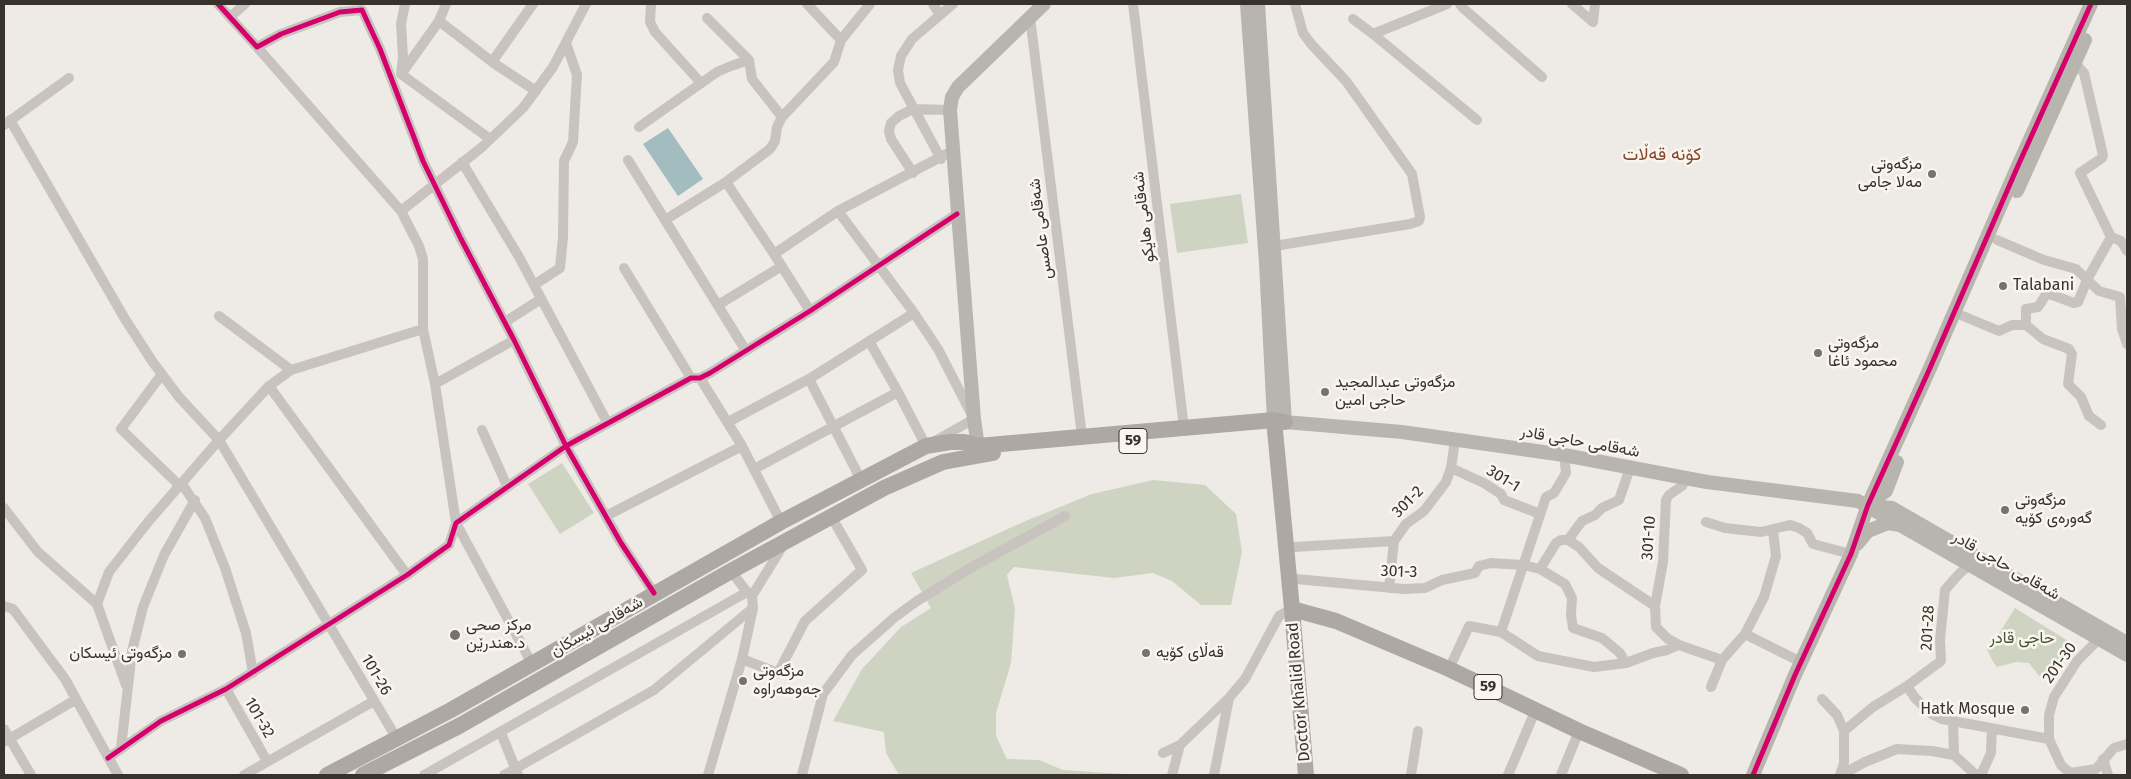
<!DOCTYPE html>
<html>
<head>
<meta charset="utf-8">
<style>
	body { margin:0 }
	#map { position:relative; width:2131px; height:779px; overflow:hidden; background:#eeebe6; font-family:"Fira Sans",sans-serif }
	canvas { display:block }
	.frame { position:absolute; inset:0; border:5px solid #39312c; pointer-events:none }
</style>
</head>
<body>
<div id="map">
<canvas width="2131" height="779"></canvas>
<div class="frame"></div>
</div>
<script>
const g = document.querySelector('canvas').getContext('2d');
g.lineJoin = 'round';
function paint(path, color) {
  g.fillStyle = color;
  g.fill(path, 'evenodd');
}
function shape(rows) {
  const path = new Path2D();
  for (const r of rows) {
    path.moveTo(r[0], r[1]);
    for (let i = 2; i < r.length; i += 2) path.lineTo(r[i], r[i + 1]);
  }
  return path;
}
function strokePath(path, color, width, dash) {
  g.strokeStyle = color;
  g.lineWidth = width;
  g.lineCap = dash ? 'butt' : 'round';
  g.setLineDash(dash || []);
  g.stroke(path);
}
function label(font, color, halo, rows, align = 'center') {
  g.font = font + ' "Fira Sans",Vazirmatn,sans-serif';
  g.lineWidth = 5;
  g.setLineDash([]);
  g.textBaseline = 'middle';
  g.strokeStyle = halo;
  g.fillStyle = color;
  for (const [text, x, y, turn = 0] of rows) {
    g.save();
    g.translate(x, y);
    g.rotate((+turn || 0) * Math.PI / 180);
    g.textAlign = isNaN(turn) ? turn : align;
    if (halo) g.strokeText(text, 0, 0);
    g.fillText(text, 0, 0);
    g.restore();
  }
}
const green = shape([
	[1241,194,1248,243,1177,253,1170,204],
	[562,463,594,513,560,534,528,484],
	[1153,480,1205,485,1236,514,1242,552,1231,605,1201,605,1172,581,1153,573,1114,578,1014,567,1007,575,1015,609,1011,663,996,713,996,736,1007,759,1039,760,1063,770,1140,775,899,775,886,753,884,732,833,721,862,669,901,627,931,608,911,573,1023,522,1092,494],
	[2015,608,2073,644,2055,671,2039,676,2029,663,2016,662,1997,667,1993,662,1987,649,1991,639,2000,632]
]);
const water = shape([
	[668,128,703,179,678,196,643,144]
]);
const street = shape([
	[218,4,257,47,281,34,340,12,362,10,380,49,423,161,461,239,514,340,566,446,621,543,654,593],
	[405,4,401,24,403,57,401,74,490,139],
	[651,4,650,22,655,32,701,83],
	[807,4,841,40],
	[933,4,940,15],
	[1133,4,1184,428],
	[1447,4,1373,34,1477,120],
	[1460,4,1463,8,1542,77],
	[1572,4,1593,22,1595,4],
	[230,17,245,4],
	[1030,17,1082,436],
	[707,18,749,60,752,79,782,117],
	[1353,19,1373,34],
	[439,21,495,64,536,91],
	[257,47,401,211,419,246,423,259,423,329,435,384,456,523,532,664],
	[492,62,533,4],
	[402,73,439,21,446,4],
	[10,120,125,319,152,361,179,397,219,440,148,522,109,572,97,604],
	[4,125,69,78],
	[639,127,717,72,731,66,749,60],
	[941,159,900,83,898,70,901,56,912,39,953,4],
	[628,160,746,351],
	[462,162,519,257,607,422],
	[913,173,891,139,889,131,891,123,899,116,913,109,950,110],
	[401,211,481,148,523,108,553,67,586,4],
	[665,220,726,182],
	[2111,237,2121,241,2127,251],
	[1997,240,2044,260,2076,269,2099,291,2120,297,2122,329,2127,344],
	[1274,246,1410,224,1419,221,1420,217,1412,174,1346,81,1312,45,1303,33,1295,4],
	[774,254,726,182,770,149,775,141,777,127,782,117,834,62,841,40,870,4],
	[624,268,691,378],
	[534,285,560,268,563,237,564,161,573,142,577,75,566,43],
	[718,305,782,266],
	[810,311,774,254,838,211],
	[914,313,838,211,952,151],
	[219,316,291,370],
	[1963,316,1999,331,2012,325,2026,325,2043,339,2069,349,2072,354,2068,384,2081,397,2089,416,2101,425],
	[505,322,541,299],
	[2026,325,2026,309,2038,307,2047,293,2074,303,2078,302,2088,278,2111,237,2080,173,2102,158,2103,155,2084,73,2075,63],
	[869,341,898,392],
	[162,374,121,429,180,486],
	[809,379,861,480],
	[435,384,514,340],
	[269,386,291,370,423,329],
	[728,422,809,379,914,313,938,349,974,419,926,446,898,392,754,469],
	[482,430,507,486],
	[742,446,781,522],
	[1451,468,1484,483,1501,494,1504,500,1540,514],
	[182,484,205,518,225,568,246,633,253,673],
	[4,508,38,552,97,604,126,685],
	[606,516,742,446,700,378],
	[1706,522,1725,528,1761,532,1790,525,1799,528,1807,533,1813,544,1851,554],
	[1568,540,1582,521,1595,515,1602,508,1619,500,1630,468],
	[1294,547,1394,541],
	[1540,569,1556,543,1561,540,1568,540,1579,547,1598,568,1655,606],
	[731,571,747,592],
	[1296,579,1404,589,1425,588,1442,580,1475,573,1479,566,1491,563,1523,565,1540,569,1565,584,1572,598,1571,615,1573,628,1602,638,1620,653,1626,663],
	[1389,588,1394,541,1406,524,1424,511,1446,482,1451,468,1455,440],
	[4,606,13,609,65,679,118,775],
	[1501,632,1538,656,1594,667,1626,663,1653,653,1667,650,1679,645,1722,660],
	[1745,634,1801,662],
	[1679,645,1668,639,1656,627,1655,606,1663,562,1666,500,1669,495,1682,486,1686,479],
	[742,659,778,673,805,621,862,570,831,516],
	[1449,669,1469,626,1501,632,1546,497,1554,493,1566,473,1564,455],
	[1907,686,1915,698,1932,714,1942,719,2049,739],
	[1711,687,1722,660,1745,634,1764,597,1776,556,1773,531],
	[226,689,267,761],
	[1822,699,1837,715,1844,731,1844,763,1840,775],
	[1953,721,1954,755],
	[4,729,31,775],
	[1844,731,1873,707,1907,686,1941,661,1940,640,1945,590,1958,575,1969,565],
	[501,733,518,775],
	[397,739,219,440,269,386,407,575],
	[4,742,75,700],
	[121,748,132,651,143,607,164,555,195,500],
	[1163,753,1180,745,1229,698,1245,679,1279,616,1292,609],
	[108,758,161,721,226,689,407,575,449,545,456,523,566,446,691,378,700,378,710,373,810,311,957,214],
	[2103,759,2108,775],
	[2070,773,2061,765,2049,739,2049,715,2054,697,2077,661,2099,639],
	[2070,773,2096,769,2114,748,2127,744],
	[244,775,374,701],
	[424,775,747,592,752,596],
	[504,775,654,690,753,608],
	[708,775,742,659,753,608,752,596,784,544],
	[802,775,823,694,852,655,895,617,917,601,972,567,1065,516],
	[1172,775,1180,745],
	[1214,775,1229,698],
	[1411,775,1418,731],
	[1508,775,1536,709],
	[1561,775,1579,731],
	[1841,775,1865,762,1897,749,1932,751,1954,755,1976,775],
	[1981,775,1991,753,1992,728]
]);
const secondary = shape([
	[1247,4,1266,263,1274,420],
	[1258,4,1285,422,1402,432,1564,455,1707,482,1858,501,2127,655],
	[2017,191,2085,40],
	[979,454,974,419,950,110,952,97,958,87,1044,4],
	[1870,503,1886,491,1897,462],
	[1872,506,1892,508,2127,643],
	[1857,544,1868,531,1888,523,1900,525],
	[1753,775,1795,675,1851,554,1868,505,1930,368,2017,168,2091,4]
]);
const primary = shape([
	[1274,420,1292,609,1306,775],
	[1292,609,1336,621,1449,669,1579,731,1681,775],
	[327,775,451,710,781,522,926,446,950,442,964,442,978,446,1274,420,1285,422],
	[363,775,459,726,731,571,884,488,943,462,993,453]
]);
const cycleway = shape([
	[218,4,257,47,281,34,340,12,362,10,380,49,423,161,461,239,514,340,566,446,621,543,654,593],
	[108,758,161,721,226,689,407,575,449,545,456,523,566,446,691,378,700,378,710,373,810,311,957,214],
	[1753,775,1795,675,1851,554,1868,505,1930,368,2017,168,2091,4]
]);
const markers = [
	[1932,174,5,"#78726d"],
	[2003,286,5,"#78726d"],
	[1818,353,5,"#78726d"],
	[1325,392,5,"#78726d"],
	[2005,510,5,"#78726d"],
	[455,635,6,"#78726d"],
	[1146,653,5,"#78726d"],
	[182,654,5,"#78726d"],
	[743,681,5,"#78726d"],
	[2025,710,5,"#78726d"]
];
const shields = [
	[1133,441,28],
	[1488,687,28]
];
const shieldNames = [
	["59",1133,441],
	["59",1488,687]
];
const poiNames = [
	["مزگه‌وتی",1922,165,"right"],
	["مه‌لا جامی",1922,183,"right"],
	["Talabani",2013,286],
	["مزگه‌وتی",1828,344],
	["محمود ئاغا",1828,362],
	["مزگه‌وتی عبدالمجید",1335,383],
	["حاجی امین",1335,401],
	["مزگه‌وتی",2015,501],
	["گه‌وره‌ی كۆیه",2015,519],
	["مرکز صحی",466,626],
	["د.هندرێن",466,644],
	["قەڵای کۆیە",1156,653],
	["مزگەوتی ئیسکان",172,654,"right"],
	["مزگه‌وتی",753,672],
	["جه‌وهه‌راوه",753,690],
	["Hatk Mosque",2015,710,"right"]
];
const streetNames = [
	["شه‌قامی هایكو",1144,217,-97],
	["شه‌قامی عاصس",1041,229,-97],
	["شەقامی حاجی قادر",1580,442,10],
	["301-1",1503,479,32],
	["301-2",1408,502,-45],
	["301-10",1649,538,-86],
	["شەقامی حاجی قادر",2006,566,30],
	["301-3",1399,572,2],
	["شەقامی ئیسکان",597,627,-30],
	["201-28",1928,628,-87],
	["201-30",2060,663,-54],
	["101-26",376,675,60],
	["Doctor Khalid Road",1299,692,-95],
	["101-32",259,718,60]
];
const parkNames = [
	["حاجی قادر",2022,639]
];
const neighbourhoodNames = [
	["کۆنە قەڵات",1662,155]
];
paint(green, '#ced4c1');
paint(water, '#a2bcbf');
strokePath(street, '#c8c3be', 10);
strokePath(secondary, '#b8b4ae', 14);
strokePath(primary, '#ada8a3', 16);
strokePath(cycleway, '#d6006c', 5);
for (const [x, y, r, color] of markers) {
  const dot = new Path2D();
  dot.arc(x, y, r, 0, 2 * Math.PI);
  g.fillStyle = color;
  g.fill(dot);
  strokePath(dot, '#faf5ee', 2);
}
for (const [x, y, w] of shields) {
  const box = new Path2D();
  box.roundRect(x - w / 2, y - 12.5, w, 25, 4);
  g.fillStyle = '#faf5ee';
  g.fill(box);
  strokePath(box, '#39312c', 1);
}
label('bold 15px', '#39312c', null, shieldNames);
label('16px', '#39312c', '#faf5ee', poiNames, 'left');
label('16px', '#39312c', '#faf5ee', streetNames);
label('16px', '#455631', '#faf5ee', parkNames);
label('18px', '#83482a', '#faf5ee', neighbourhoodNames);
</script>
</body>
</html>
